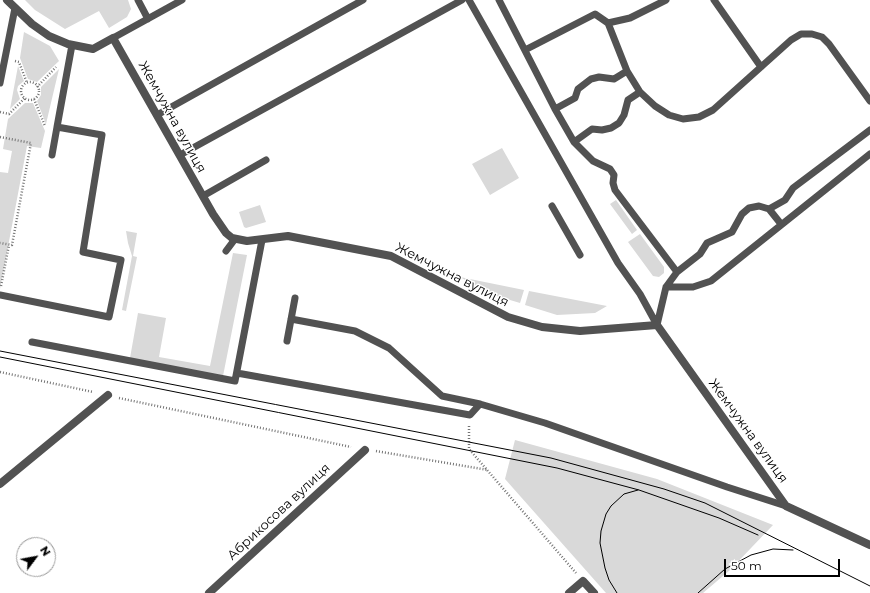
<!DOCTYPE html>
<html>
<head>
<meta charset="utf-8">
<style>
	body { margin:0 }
	#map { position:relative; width:870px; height:593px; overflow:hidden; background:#fff; font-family:Montserrat,sans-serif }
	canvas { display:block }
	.north { position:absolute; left:16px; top:537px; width:40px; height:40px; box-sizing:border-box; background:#fff; border:1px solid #999; border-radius:50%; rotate:58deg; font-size:11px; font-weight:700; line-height:16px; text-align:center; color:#000 }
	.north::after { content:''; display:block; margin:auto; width:14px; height:18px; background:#000; clip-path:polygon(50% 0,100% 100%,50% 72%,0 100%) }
	.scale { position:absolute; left:724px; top:559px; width:116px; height:18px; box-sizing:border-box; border:2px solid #000; border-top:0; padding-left:5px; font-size:12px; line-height:14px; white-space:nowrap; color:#000; -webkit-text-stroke:3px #fff; paint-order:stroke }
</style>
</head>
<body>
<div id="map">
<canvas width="870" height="593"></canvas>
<div class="north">N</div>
<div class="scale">50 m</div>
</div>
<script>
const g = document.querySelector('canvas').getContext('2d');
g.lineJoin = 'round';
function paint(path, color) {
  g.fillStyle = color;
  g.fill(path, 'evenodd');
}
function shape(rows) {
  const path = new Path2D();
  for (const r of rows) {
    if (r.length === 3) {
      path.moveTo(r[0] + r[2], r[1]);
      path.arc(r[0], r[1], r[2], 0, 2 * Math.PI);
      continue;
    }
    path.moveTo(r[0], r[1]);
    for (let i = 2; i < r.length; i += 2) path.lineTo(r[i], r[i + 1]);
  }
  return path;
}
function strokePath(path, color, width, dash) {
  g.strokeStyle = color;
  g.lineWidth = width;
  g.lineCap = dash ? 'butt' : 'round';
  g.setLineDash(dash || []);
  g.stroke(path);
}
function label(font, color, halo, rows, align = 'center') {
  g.font = font + ' Montserrat,sans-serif';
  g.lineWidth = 3;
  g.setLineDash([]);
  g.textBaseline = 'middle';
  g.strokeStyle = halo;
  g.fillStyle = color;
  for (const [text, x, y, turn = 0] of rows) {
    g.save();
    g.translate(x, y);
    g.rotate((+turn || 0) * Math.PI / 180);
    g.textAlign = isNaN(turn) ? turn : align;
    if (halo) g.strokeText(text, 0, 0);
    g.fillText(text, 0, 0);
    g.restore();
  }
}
const green = shape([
	[25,0,128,0,131,9,127,17,109,28,99,11,65,29,35,10],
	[24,32,50,46,59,61,37,82,28,79,20,58],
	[18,66,24,81,18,86,17,90,20,99,10,109],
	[59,69,46,124,37,101,41,95,41,87],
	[25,103,33,103,45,131,41,148,27,146,0,289,0,172,8,173,12,151,3,149,8,119],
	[502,148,519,178,490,195,472,164],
	[616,200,637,230,632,234,610,204],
	[260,205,266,222,246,228,244,227,239,212],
	[126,231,137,233,133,256,137,257,126,311,122,310,132,256,128,243],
	[640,234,664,267,664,273,659,277,653,276,628,242],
	[233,253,247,255,223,376,130,358,138,313,166,318,159,357,210,366],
	[460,277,524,290,520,303,490,294],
	[529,291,607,306,595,313,557,315,525,305],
	[515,440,657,479,773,525,730,570,703,593,606,593,505,479]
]);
const path = shape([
	[15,61,19,62,27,83],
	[30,91,9],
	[37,87,56,67],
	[34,99,45,126],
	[0,112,9,114,25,98],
	[0,137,31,143,12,245,0,243],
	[1,286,9,245],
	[0,372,93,392],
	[119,398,351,447],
	[469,426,469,449,576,573],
	[376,451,488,470]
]);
const service = shape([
	[138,0,148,19],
	[469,0,618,263,640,294,657,325],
	[499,0,555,109,574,142,593,161,610,169,614,175,613,183,615,190,677,272],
	[714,0,761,67],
	[113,38,182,0],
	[525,50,595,14,608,23],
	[627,71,640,92],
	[0,83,15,8],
	[555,109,575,98,578,89,591,79,599,77,614,79,627,71,608,23,630,18,666,0],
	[157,115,363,0],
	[574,142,592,129,602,130,611,128,619,123,624,115,628,100,640,92,655,106,669,115,683,119,699,117,713,110,791,40,801,34,812,34,822,37,829,44,870,101],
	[52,155,57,127],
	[180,155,462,0],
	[203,196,266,160],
	[552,206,580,255],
	[769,209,785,200,793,188,870,130],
	[226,251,235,239],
	[666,287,693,287,711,281,870,154],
	[0,295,109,317,121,260,83,252,102,135,57,127,72,45],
	[291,319,355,331,389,348,442,396,480,404],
	[657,325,666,287,677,272,700,254,707,243,732,232,742,214,749,208,759,206,769,209,781,224],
	[287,341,295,298],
	[32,342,235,381,262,240],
	[237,373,470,415,480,404,545,423,727,487,786,506]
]);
const minor = shape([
	[7,0,32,24,49,36,68,44,93,49,113,38,213,214,226,233,232,238,247,241,288,236,391,256,508,317,542,327,580,331,657,325,786,506,870,545],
	[0,484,108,395],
	[209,593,365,450],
	[569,593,583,581,594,593]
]);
const tram = shape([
	[0,351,551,458,664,489,705,503,870,586],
	[0,357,557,468,639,490,719,518,758,535],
	[617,593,609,580,605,568,600,543,601,531,606,514,611,506,624,494,638,490],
	[698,593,725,569,751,555,773,549,793,550]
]);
const streetNames = [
	["Жемчужна вулиця",172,117,61],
	["Жемчужна вулиця",452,275,27],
	["Жемчужна вулиця",748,431,54],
	["Абрикосова вулиця",279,512,-43]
];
paint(green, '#d9d9d9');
strokePath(path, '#747474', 2.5, [1, 2]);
strokePath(service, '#525252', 7);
strokePath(minor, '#525252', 8);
strokePath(tram, '#000', 1);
label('13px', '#000', '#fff', streetNames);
</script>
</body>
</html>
